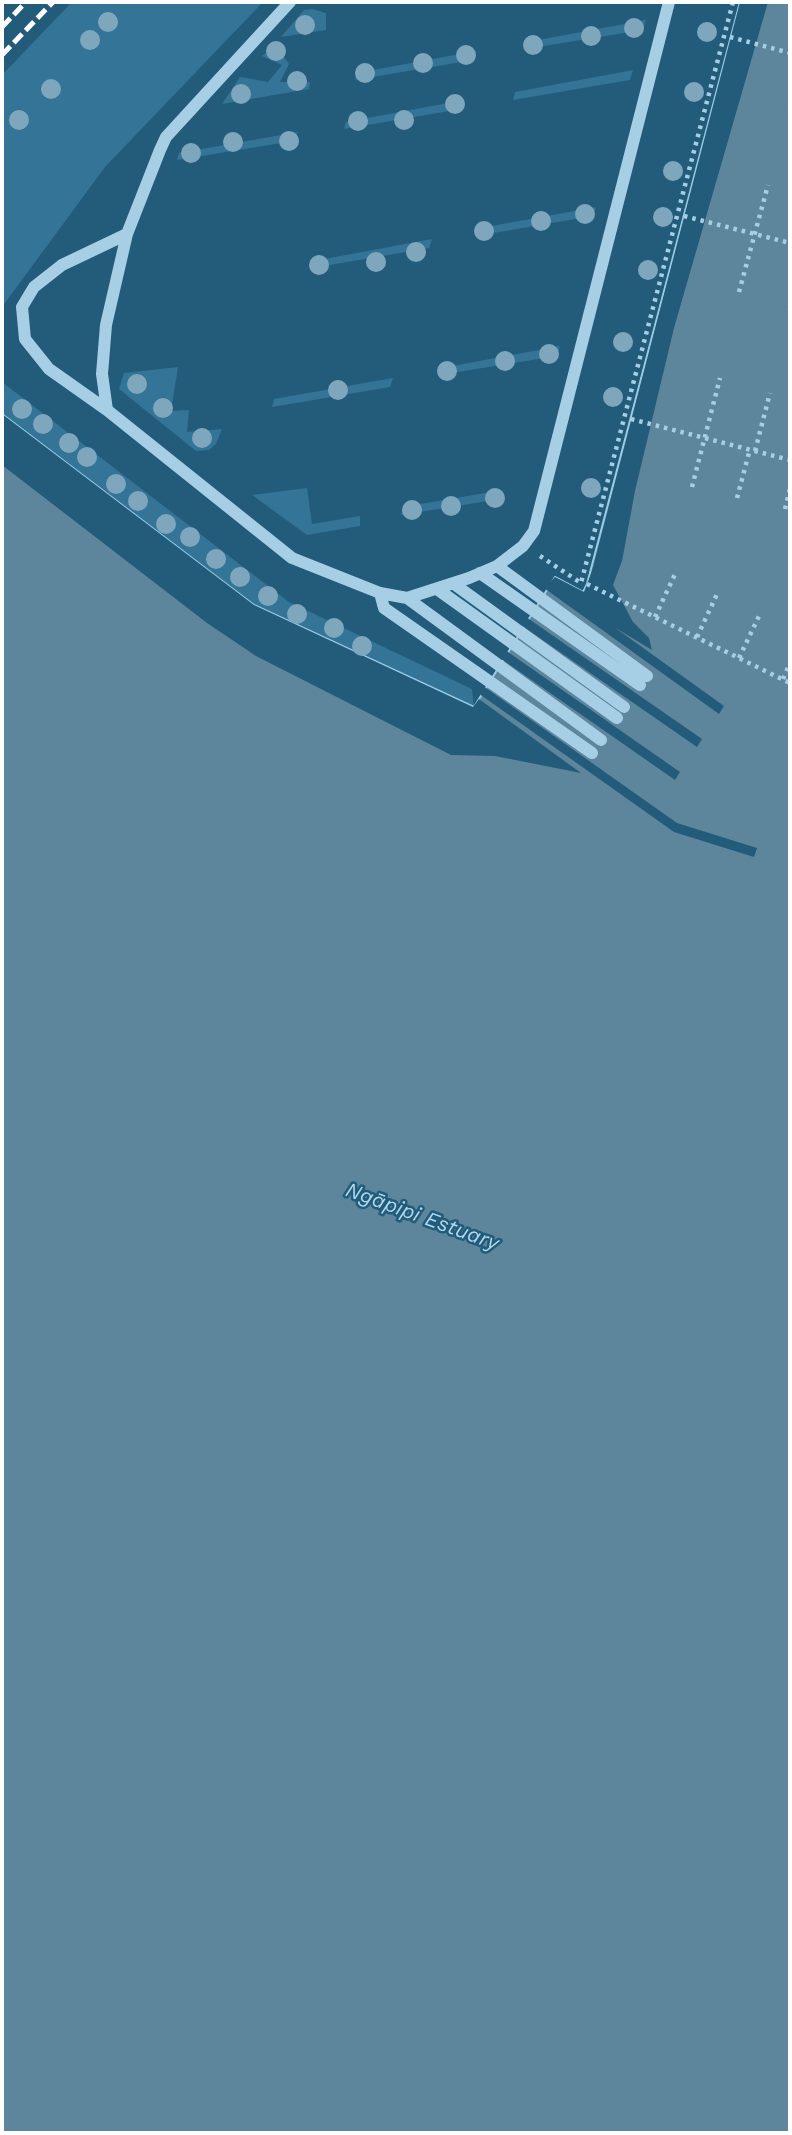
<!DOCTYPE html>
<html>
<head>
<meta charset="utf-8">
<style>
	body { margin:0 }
	#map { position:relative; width:792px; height:2135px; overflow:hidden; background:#235b7b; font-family:"Work Sans",sans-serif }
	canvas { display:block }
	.frame { position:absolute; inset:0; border:4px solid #fff; pointer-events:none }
</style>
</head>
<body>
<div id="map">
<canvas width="792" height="2135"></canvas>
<div class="frame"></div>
</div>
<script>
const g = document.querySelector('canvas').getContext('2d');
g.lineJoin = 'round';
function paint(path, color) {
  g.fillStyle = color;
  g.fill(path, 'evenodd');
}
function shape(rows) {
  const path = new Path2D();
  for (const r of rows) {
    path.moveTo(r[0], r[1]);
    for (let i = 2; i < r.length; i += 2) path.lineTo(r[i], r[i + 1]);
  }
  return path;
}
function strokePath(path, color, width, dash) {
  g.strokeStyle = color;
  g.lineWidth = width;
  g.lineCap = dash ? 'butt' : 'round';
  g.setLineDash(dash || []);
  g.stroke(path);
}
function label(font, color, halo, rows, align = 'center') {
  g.font = font + ' "Work Sans",sans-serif';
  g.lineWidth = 5;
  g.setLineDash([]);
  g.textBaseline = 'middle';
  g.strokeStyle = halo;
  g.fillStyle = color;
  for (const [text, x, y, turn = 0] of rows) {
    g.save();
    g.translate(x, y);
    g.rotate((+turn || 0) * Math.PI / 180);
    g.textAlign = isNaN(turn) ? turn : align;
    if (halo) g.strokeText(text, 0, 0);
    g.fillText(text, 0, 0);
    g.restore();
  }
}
const green = shape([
	[72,2,263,2,105,167,2,307,2,75],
	[312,9,326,13,326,30,281,37,304,10],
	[646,20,643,30,525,49,527,42],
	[276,45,289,64,280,82,310,82,309,89,222,104,240,77,268,82,282,65,262,56],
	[476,51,473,60,355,80,357,73],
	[633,70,630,80,513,100,515,92],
	[464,100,461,109,344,129,346,122],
	[298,132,294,141,177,160,179,153],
	[596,207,593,216,476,236,475,229],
	[432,239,429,248,312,268,314,261],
	[560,346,557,356,439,375,442,368],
	[178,367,171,411,189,410,187,432,222,429,216,444,209,450,196,451,119,389,124,373],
	[393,378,390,387,272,407,274,399],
	[2,382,289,602,472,689,474,708,254,605,2,414],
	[307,488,312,524,360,516,360,526,307,535,252,495],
	[491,492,488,501,401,515,403,507]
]);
const water = shape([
	[740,2,790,2,790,2133,2,2133,2,414,254,605,474,707,555,577,583,592,587,584,740,2]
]);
const pier = shape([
	[740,2,768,2,674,328,635,491,622,561,613,585,633,622,649,638,652,650,614,627,724,706,719,714,544,588,555,577,584,592,592,571],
	[2,414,254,605,473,707,479,699,581,773,495,756,451,755,256,656,207,623,2,465],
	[526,617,702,739,697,747,521,625],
	[505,650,680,772,675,780,500,658],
	[483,686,677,823,757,848,754,857,674,832,478,693]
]);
const path = shape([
	[730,37,790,53],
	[790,106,790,105],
	[684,216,790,243],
	[739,292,768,185],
	[790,305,790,304],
	[631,419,790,460],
	[755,451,770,393],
	[692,487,720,378],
	[737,498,750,449],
	[785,509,790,489],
	[540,556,581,583,733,2],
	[587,584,790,683],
	[655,617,676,572],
	[697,637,718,592],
	[739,658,760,614],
	[783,679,790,663]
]);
const minor = shape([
	[127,234,62,265,34,287,22,307,25,339,49,369,107,410,292,558,380,593,407,598,469,578,497,566,523,546,534,531,669,2],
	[107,410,102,374,106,325,127,234,160,150,166,137,290,2],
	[497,566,647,676],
	[480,573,640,685],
	[454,584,624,707],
	[437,589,617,718],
	[380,593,384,608,592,753],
	[407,598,601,740]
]);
const rail = shape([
	[2,27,26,2],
	[2,55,53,2]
]);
const trees = [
	[108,22],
	[305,25],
	[634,28],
	[707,32],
	[591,36],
	[90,40],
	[533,45],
	[276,51],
	[466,55],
	[423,63],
	[365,73],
	[297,81],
	[51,89],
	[694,92],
	[241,94],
	[455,104],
	[19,120],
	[404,120],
	[358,121],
	[289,141],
	[233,142],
	[191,153],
	[673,171],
	[585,214],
	[663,217],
	[541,221],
	[484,231],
	[416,252],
	[376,262],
	[319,265],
	[648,270],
	[623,342],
	[549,354],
	[505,361],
	[447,371],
	[137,384],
	[338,390],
	[613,397],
	[163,408],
	[22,409],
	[43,424],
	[202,438],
	[69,443],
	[87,457],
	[116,484],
	[591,488],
	[495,498],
	[138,501],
	[451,506],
	[412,510],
	[166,524],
	[190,537],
	[216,559],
	[240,577],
	[268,596],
	[297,614],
	[334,628],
	[362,646]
];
const waterNames = [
	["Ngāpipi Estuary",422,1217,20]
];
paint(green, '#337497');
paint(water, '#5d869d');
strokePath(water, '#9acce6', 2);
paint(pier, '#235b7b');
strokePath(path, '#a6cfe5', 4.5, [3.5, 5]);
strokePath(minor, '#a6cfe5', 12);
strokePath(rail, '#fff', 5, [12, 5]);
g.fillStyle = '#7ea7be';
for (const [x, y] of trees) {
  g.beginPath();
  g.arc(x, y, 10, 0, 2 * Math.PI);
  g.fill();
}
label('italic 21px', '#b1d8ed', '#235b7b', waterNames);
</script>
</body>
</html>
